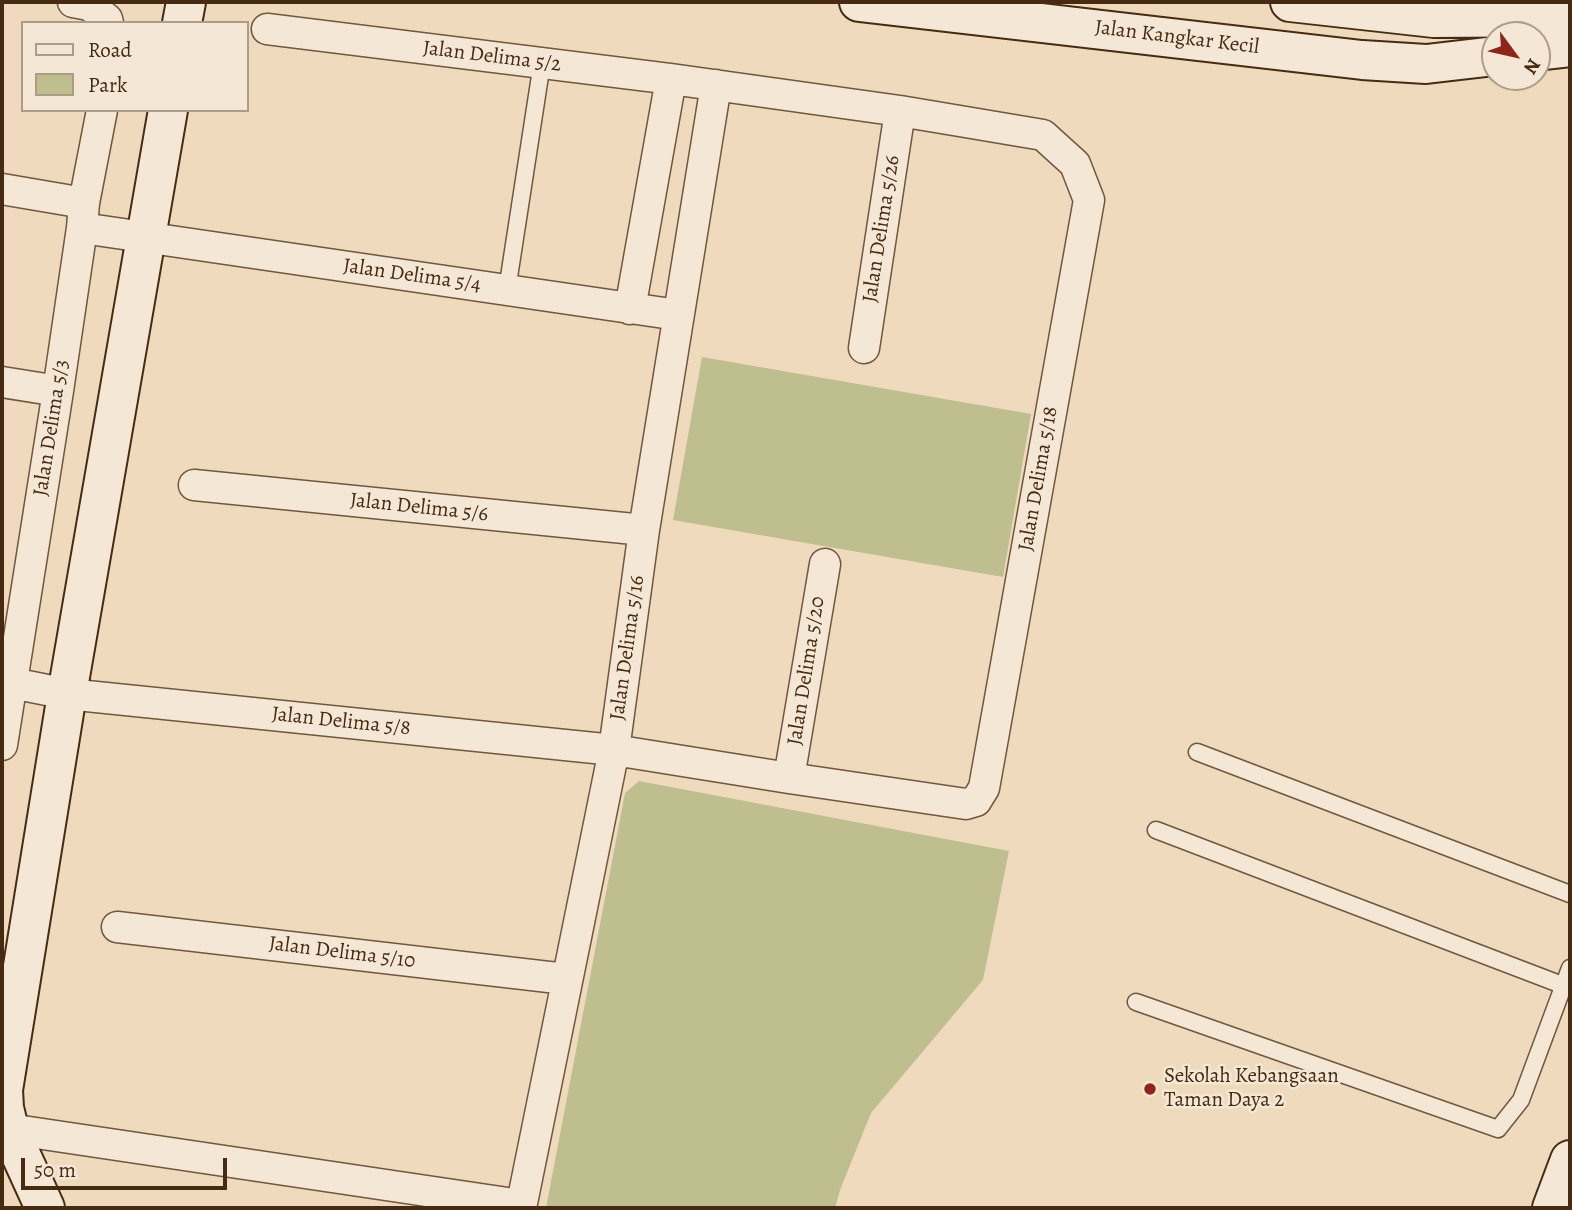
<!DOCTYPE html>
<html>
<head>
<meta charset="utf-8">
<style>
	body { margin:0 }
	#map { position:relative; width:1572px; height:1210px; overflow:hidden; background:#efdabe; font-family:Alegreya,serif }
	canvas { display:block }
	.frame { position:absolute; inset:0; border:4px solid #462b12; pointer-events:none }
	.legend { position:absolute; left:21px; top:21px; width:228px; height:91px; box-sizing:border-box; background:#f5e7d5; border:2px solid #af9c87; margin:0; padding:9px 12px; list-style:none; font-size:21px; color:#462b12 }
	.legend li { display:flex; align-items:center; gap:14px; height:35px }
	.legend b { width:35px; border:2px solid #af9c87 }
	.north { position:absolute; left:1481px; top:21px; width:70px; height:70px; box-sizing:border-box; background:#f5e7d5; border:2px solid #af9c87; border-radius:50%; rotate:123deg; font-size:19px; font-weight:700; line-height:28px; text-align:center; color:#462b12 }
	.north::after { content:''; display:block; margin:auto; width:24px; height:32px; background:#8f2418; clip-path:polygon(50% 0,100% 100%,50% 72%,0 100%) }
	.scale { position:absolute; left:21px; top:1158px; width:206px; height:32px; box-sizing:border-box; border:4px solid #462b12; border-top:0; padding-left:9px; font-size:21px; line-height:24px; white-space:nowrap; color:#462b12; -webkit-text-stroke:5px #f5e7d5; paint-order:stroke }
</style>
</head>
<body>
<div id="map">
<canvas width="1572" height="1210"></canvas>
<div class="frame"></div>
<ul class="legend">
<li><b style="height:9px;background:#f5e7d5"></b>Road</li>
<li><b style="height:19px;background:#bebe8e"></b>Park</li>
</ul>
<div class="north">N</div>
<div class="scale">50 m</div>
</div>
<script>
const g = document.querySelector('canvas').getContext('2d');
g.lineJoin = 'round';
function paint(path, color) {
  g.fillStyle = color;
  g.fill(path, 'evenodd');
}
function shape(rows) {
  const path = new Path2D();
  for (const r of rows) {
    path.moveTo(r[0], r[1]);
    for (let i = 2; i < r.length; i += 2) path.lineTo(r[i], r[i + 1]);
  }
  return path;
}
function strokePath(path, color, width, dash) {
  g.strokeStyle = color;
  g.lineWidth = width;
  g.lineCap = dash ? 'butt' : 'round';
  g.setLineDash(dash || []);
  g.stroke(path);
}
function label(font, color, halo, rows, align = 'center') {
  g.font = font + ' Alegreya,serif';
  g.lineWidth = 5;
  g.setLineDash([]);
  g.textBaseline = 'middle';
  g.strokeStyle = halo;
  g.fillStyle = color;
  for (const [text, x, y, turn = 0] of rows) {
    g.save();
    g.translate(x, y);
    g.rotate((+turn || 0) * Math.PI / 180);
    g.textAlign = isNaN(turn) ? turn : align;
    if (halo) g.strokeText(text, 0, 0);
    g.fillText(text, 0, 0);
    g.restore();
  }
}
const green = shape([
	[702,357,1031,414,1003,577,673,520],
	[639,781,1009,851,983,980,871,1113,840,1190,835,1208,546,1208,625,793]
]);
const lane = shape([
	[507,290,542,63],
	[1197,752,1570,894],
	[1156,830,1570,988],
	[1136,1002,1498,1129,1521,1100,1570,968]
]);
const street = shape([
	[73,2,89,5,107,19,108,23],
	[2,189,84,203],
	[82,228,678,315],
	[630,309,671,79],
	[864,348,900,111],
	[2,382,58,391],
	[194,485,644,530],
	[12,683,67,694,614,750,789,778,966,804,976,801,984,788,1089,200,1075,164,1043,135,900,111,671,79,267,29],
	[2,745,58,391,82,228,84,203,102,110],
	[789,778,825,564],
	[117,927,566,979],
	[9,1129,521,1205],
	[521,1208,614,750,644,530,716,85]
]);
const secondary = shape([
	[859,2,1362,60,1426,64,1495,56],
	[1290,2,1434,18,1570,17],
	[182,23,186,2],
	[1537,51,1570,47],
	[45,1208,9,1129,4,1108,3,1090,67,694,168,110],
	[1552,1208,1570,1160]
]);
const markers = [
	[1150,1089,7,"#8f2418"]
];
const streetNames = [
	["Jalan Kangkar Kecil",1177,38,7],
	["Jalan Delima 5/2",492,57,7],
	["Jalan Delima 5/26",882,229,-81],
	["Jalan Delima 5/4",412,276,8],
	["Jalan Delima 5/3",52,428,-81],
	["Jalan Delima 5/18",1039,479,-80],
	["Jalan Delima 5/6",419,508,6],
	["Jalan Delima 5/16",628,648,-82],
	["Jalan Delima 5/20",807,671,-81],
	["Jalan Delima 5/8",341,722,6],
	["Jalan Delima 5/10",342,953,7]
];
const poiNames = [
	["Sekolah Kebangsaan",1164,1077],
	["Taman Daya 2",1164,1101]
];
paint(green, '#bebe8e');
strokePath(lane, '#70573d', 19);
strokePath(street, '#70573d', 33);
strokePath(secondary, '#462b12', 42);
strokePath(lane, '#f5e7d5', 16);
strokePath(street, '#f5e7d5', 30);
strokePath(secondary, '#f5e7d5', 38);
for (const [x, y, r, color] of markers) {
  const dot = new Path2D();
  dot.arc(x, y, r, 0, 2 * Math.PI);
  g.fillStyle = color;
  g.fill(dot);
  strokePath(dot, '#f5e7d5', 2.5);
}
label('21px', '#462b12', '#f5e7d5', streetNames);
label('21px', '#462b12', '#f5e7d5', poiNames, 'left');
</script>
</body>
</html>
